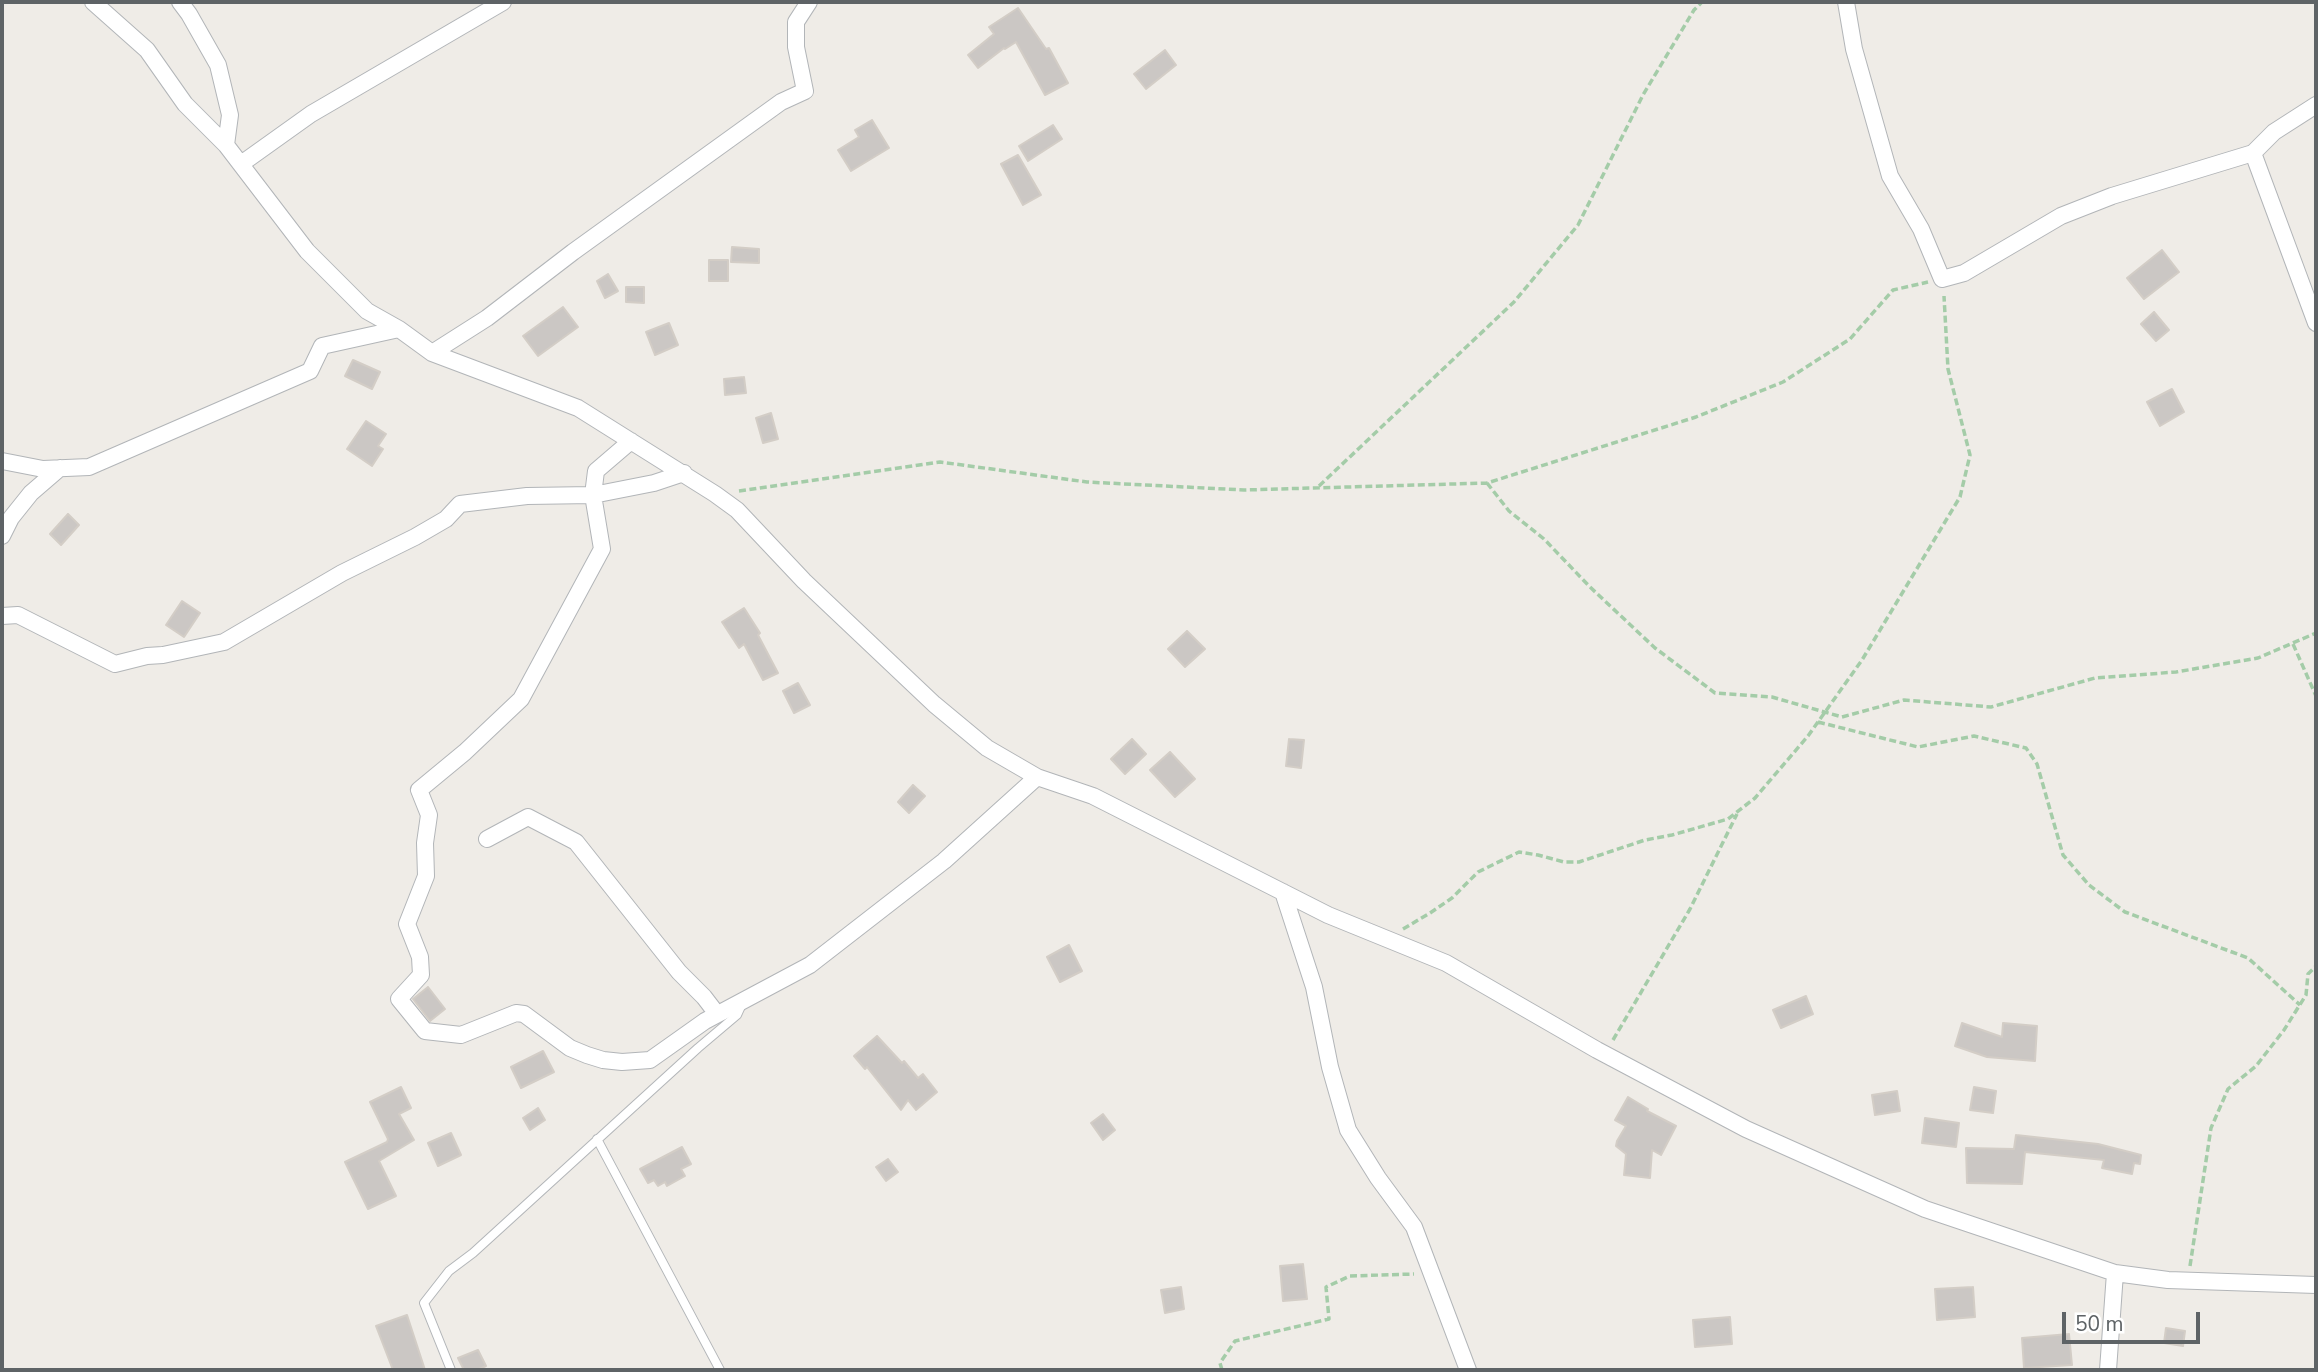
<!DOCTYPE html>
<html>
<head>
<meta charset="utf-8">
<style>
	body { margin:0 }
	#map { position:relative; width:2318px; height:1372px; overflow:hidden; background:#efece7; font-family:"Nunito Sans",sans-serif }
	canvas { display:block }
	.frame { position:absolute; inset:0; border:4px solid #5e6366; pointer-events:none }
	.scale { position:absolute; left:2062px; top:1312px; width:138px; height:32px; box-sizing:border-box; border:4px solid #5e6366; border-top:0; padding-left:9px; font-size:21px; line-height:24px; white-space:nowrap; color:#5e6366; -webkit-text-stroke:5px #fff; paint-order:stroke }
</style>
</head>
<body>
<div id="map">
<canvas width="2318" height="1372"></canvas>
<div class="frame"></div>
<div class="scale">50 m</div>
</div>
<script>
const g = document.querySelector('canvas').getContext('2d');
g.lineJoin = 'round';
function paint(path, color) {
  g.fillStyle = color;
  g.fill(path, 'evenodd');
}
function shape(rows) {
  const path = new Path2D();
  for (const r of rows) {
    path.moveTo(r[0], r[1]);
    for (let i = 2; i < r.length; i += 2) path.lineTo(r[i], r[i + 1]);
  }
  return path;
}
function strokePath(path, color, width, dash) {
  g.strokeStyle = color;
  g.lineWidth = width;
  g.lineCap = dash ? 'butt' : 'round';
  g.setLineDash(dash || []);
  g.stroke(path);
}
const building = shape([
	[1018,8,1046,49,1049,48,1068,83,1045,95,1016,42,1005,49,1004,48,978,68,968,55,994,34,989,27,1018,8],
	[1165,50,1176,65,1146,89,1134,74,1165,50],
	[872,120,889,148,851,171,838,150,859,137,855,130,872,120],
	[1053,125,1062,139,1028,161,1019,146,1053,125],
	[1018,155,1041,195,1023,205,1001,164,1018,155],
	[732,247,759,249,759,263,731,262,732,247],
	[2162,250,2179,272,2144,299,2127,278,2162,250],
	[709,260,728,260,728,281,709,281,709,260],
	[608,274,618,291,605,298,597,281,608,274],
	[626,287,644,287,644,303,626,302,626,287],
	[563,307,578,327,538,356,523,336,563,307],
	[2154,312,2169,330,2156,341,2141,324,2154,312],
	[669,323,678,345,655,355,646,332,669,323],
	[353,360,380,372,372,389,345,376,353,360],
	[744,377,746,393,725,395,724,379,744,377],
	[2172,389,2184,412,2160,426,2147,402,2172,389],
	[771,413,778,439,763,443,756,418,771,413],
	[366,421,386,434,378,446,383,449,372,466,347,449,366,421],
	[68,514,79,525,61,545,50,534,68,514],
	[182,601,200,613,184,637,166,625,182,601],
	[744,608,760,633,758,635,778,673,763,680,744,644,739,648,722,622,744,608],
	[1187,631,1205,649,1185,667,1168,649,1187,631],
	[798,683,810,705,794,713,783,691,798,683],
	[1132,739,1146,754,1125,774,1111,759,1132,739],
	[1289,739,1304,740,1301,768,1286,766,1289,739],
	[1170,752,1195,779,1175,797,1150,770,1170,752],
	[913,785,925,796,909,813,898,802,913,785],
	[1069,945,1082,971,1060,982,1047,957,1069,945],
	[428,987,445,1009,430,1021,413,999,428,987],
	[1806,996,1813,1014,1781,1028,1773,1010,1806,996],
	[1962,1023,2002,1037,2003,1023,2037,1026,2035,1061,1987,1057,1955,1046,1962,1023],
	[877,1036,902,1063,904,1061,918,1078,923,1074,937,1092,916,1110,908,1100,901,1110,867,1067,865,1069,854,1056,877,1036],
	[543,1051,554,1072,521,1088,511,1067,543,1051],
	[401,1087,411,1108,399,1114,414,1140,379,1161,396,1196,368,1209,345,1162,387,1142,388,1139,370,1102,401,1087],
	[1974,1087,1996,1091,1993,1113,1970,1110,1974,1087],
	[1897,1091,1900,1111,1875,1115,1872,1095,1897,1091],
	[1628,1097,1648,1109,1647,1111,1676,1126,1661,1155,1652,1150,1650,1178,1624,1175,1626,1154,1616,1146,1617,1141,1626,1126,1615,1120,1628,1097],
	[538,1108,545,1120,530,1130,523,1118,538,1108],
	[1103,1114,1115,1130,1103,1140,1091,1123,1103,1114],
	[1925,1118,1959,1123,1956,1147,1922,1143,1925,1118],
	[451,1133,461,1155,438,1166,428,1143,451,1133],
	[2016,1135,2098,1144,2141,1155,2140,1164,2134,1163,2132,1174,2102,1168,2104,1160,2025,1152,2022,1184,1967,1183,1966,1148,2014,1149,2016,1135],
	[682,1147,691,1164,681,1169,685,1176,667,1186,665,1182,658,1186,654,1180,648,1183,640,1169,682,1147],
	[888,1159,898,1172,886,1181,876,1167,888,1159],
	[1303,1264,1307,1299,1283,1301,1280,1266,1303,1264],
	[1181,1287,1184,1309,1165,1313,1161,1290,1181,1287],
	[1973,1287,1975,1317,1937,1320,1935,1289,1973,1287],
	[407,1315,425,1370,393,1370,376,1326,407,1315],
	[1730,1317,1732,1344,1695,1347,1693,1320,1730,1317],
	[2166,1328,2185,1331,2183,1346,2164,1343,2166,1328],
	[2069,1334,2072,1365,2024,1368,2022,1338,2069,1334],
	[478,1350,486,1366,477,1370,464,1370,458,1358,478,1350]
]);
const path = shape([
	[1487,483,1509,511,1544,539,1590,587,1655,648,1715,693,1772,697,1842,717,1904,700,1991,707,2095,678,2176,672,2258,658,2316,633],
	[1319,486,1514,302,1578,225,1643,95,1694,10,1702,2],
	[739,491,940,462,1087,482,1244,490,1487,483,1696,417,1783,382,1850,339,1893,290,1928,282],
	[2293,644,2316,696],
	[1818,722,1918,747,1974,736,2026,748,2037,764,2063,855,2089,885,2125,912,2248,958,2300,1005],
	[1403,929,1430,913,1452,898,1478,872,1519,852,1538,855,1564,862,1579,862,1645,840,1672,835,1728,819,1755,798,1808,736,1862,660,1960,497,1970,455,1948,369,1944,296],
	[1613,1040,1690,909,1737,814],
	[2190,1266,2211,1128,2228,1089,2256,1066,2284,1030,2306,995,2308,974,2316,966],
	[1222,1370,1220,1363,1235,1341,1329,1319,1326,1287,1350,1276,1414,1274]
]);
const lane = shape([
	[597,1139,720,1370],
	[451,1370,424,1303,449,1271,473,1253,698,1048,737,1015,742,1004]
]);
const street = shape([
	[93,2,147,50,185,104,226,145,307,251,367,311,399,329,432,353,578,408,715,494,737,510,804,581,934,704,987,748,1037,777,1093,796,1328,915,1446,963,1597,1050,1746,1129,1925,1209,2115,1273,2168,1280,2316,1285],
	[180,2,189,14,218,65,230,115,226,145],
	[1846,2,1854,49,1890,176,1921,229,1942,279,1964,273,2061,216,2112,196,2253,153,2274,132,2316,105],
	[2253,153,2316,323],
	[241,164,311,114,503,2],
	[432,353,487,318,573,252,781,102,805,91,796,47,796,22,809,2],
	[631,441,596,471,593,495,602,549,521,699,465,752,419,790,429,815,425,843,426,876,407,924,420,957,421,975,399,999,425,1031,461,1035,516,1013,524,1014,570,1048,587,1055,603,1060,622,1062,650,1060,705,1021,810,965,944,861,1037,777],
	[2,461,43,469,89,467,310,371,322,346,399,329],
	[2,536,11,518,31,493,60,468],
	[2,616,18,615,115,664,147,656,163,655,224,642,342,573,415,537,446,519,460,504,527,496,593,495,654,483,684,473],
	[487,839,528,817,576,842,679,972,704,997,717,1014],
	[1283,892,1314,987,1330,1067,1348,1130,1378,1178,1414,1227,1468,1370],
	[2108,1370,2115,1273]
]);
paint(building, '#cbc7c4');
strokePath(building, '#d3cdc6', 2);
strokePath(lane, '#b2b5b8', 10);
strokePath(street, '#b2b5b8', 18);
strokePath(path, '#a4cca8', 3.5, [7, 3.5]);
strokePath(lane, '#fff', 8);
strokePath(street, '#fff', 16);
</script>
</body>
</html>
